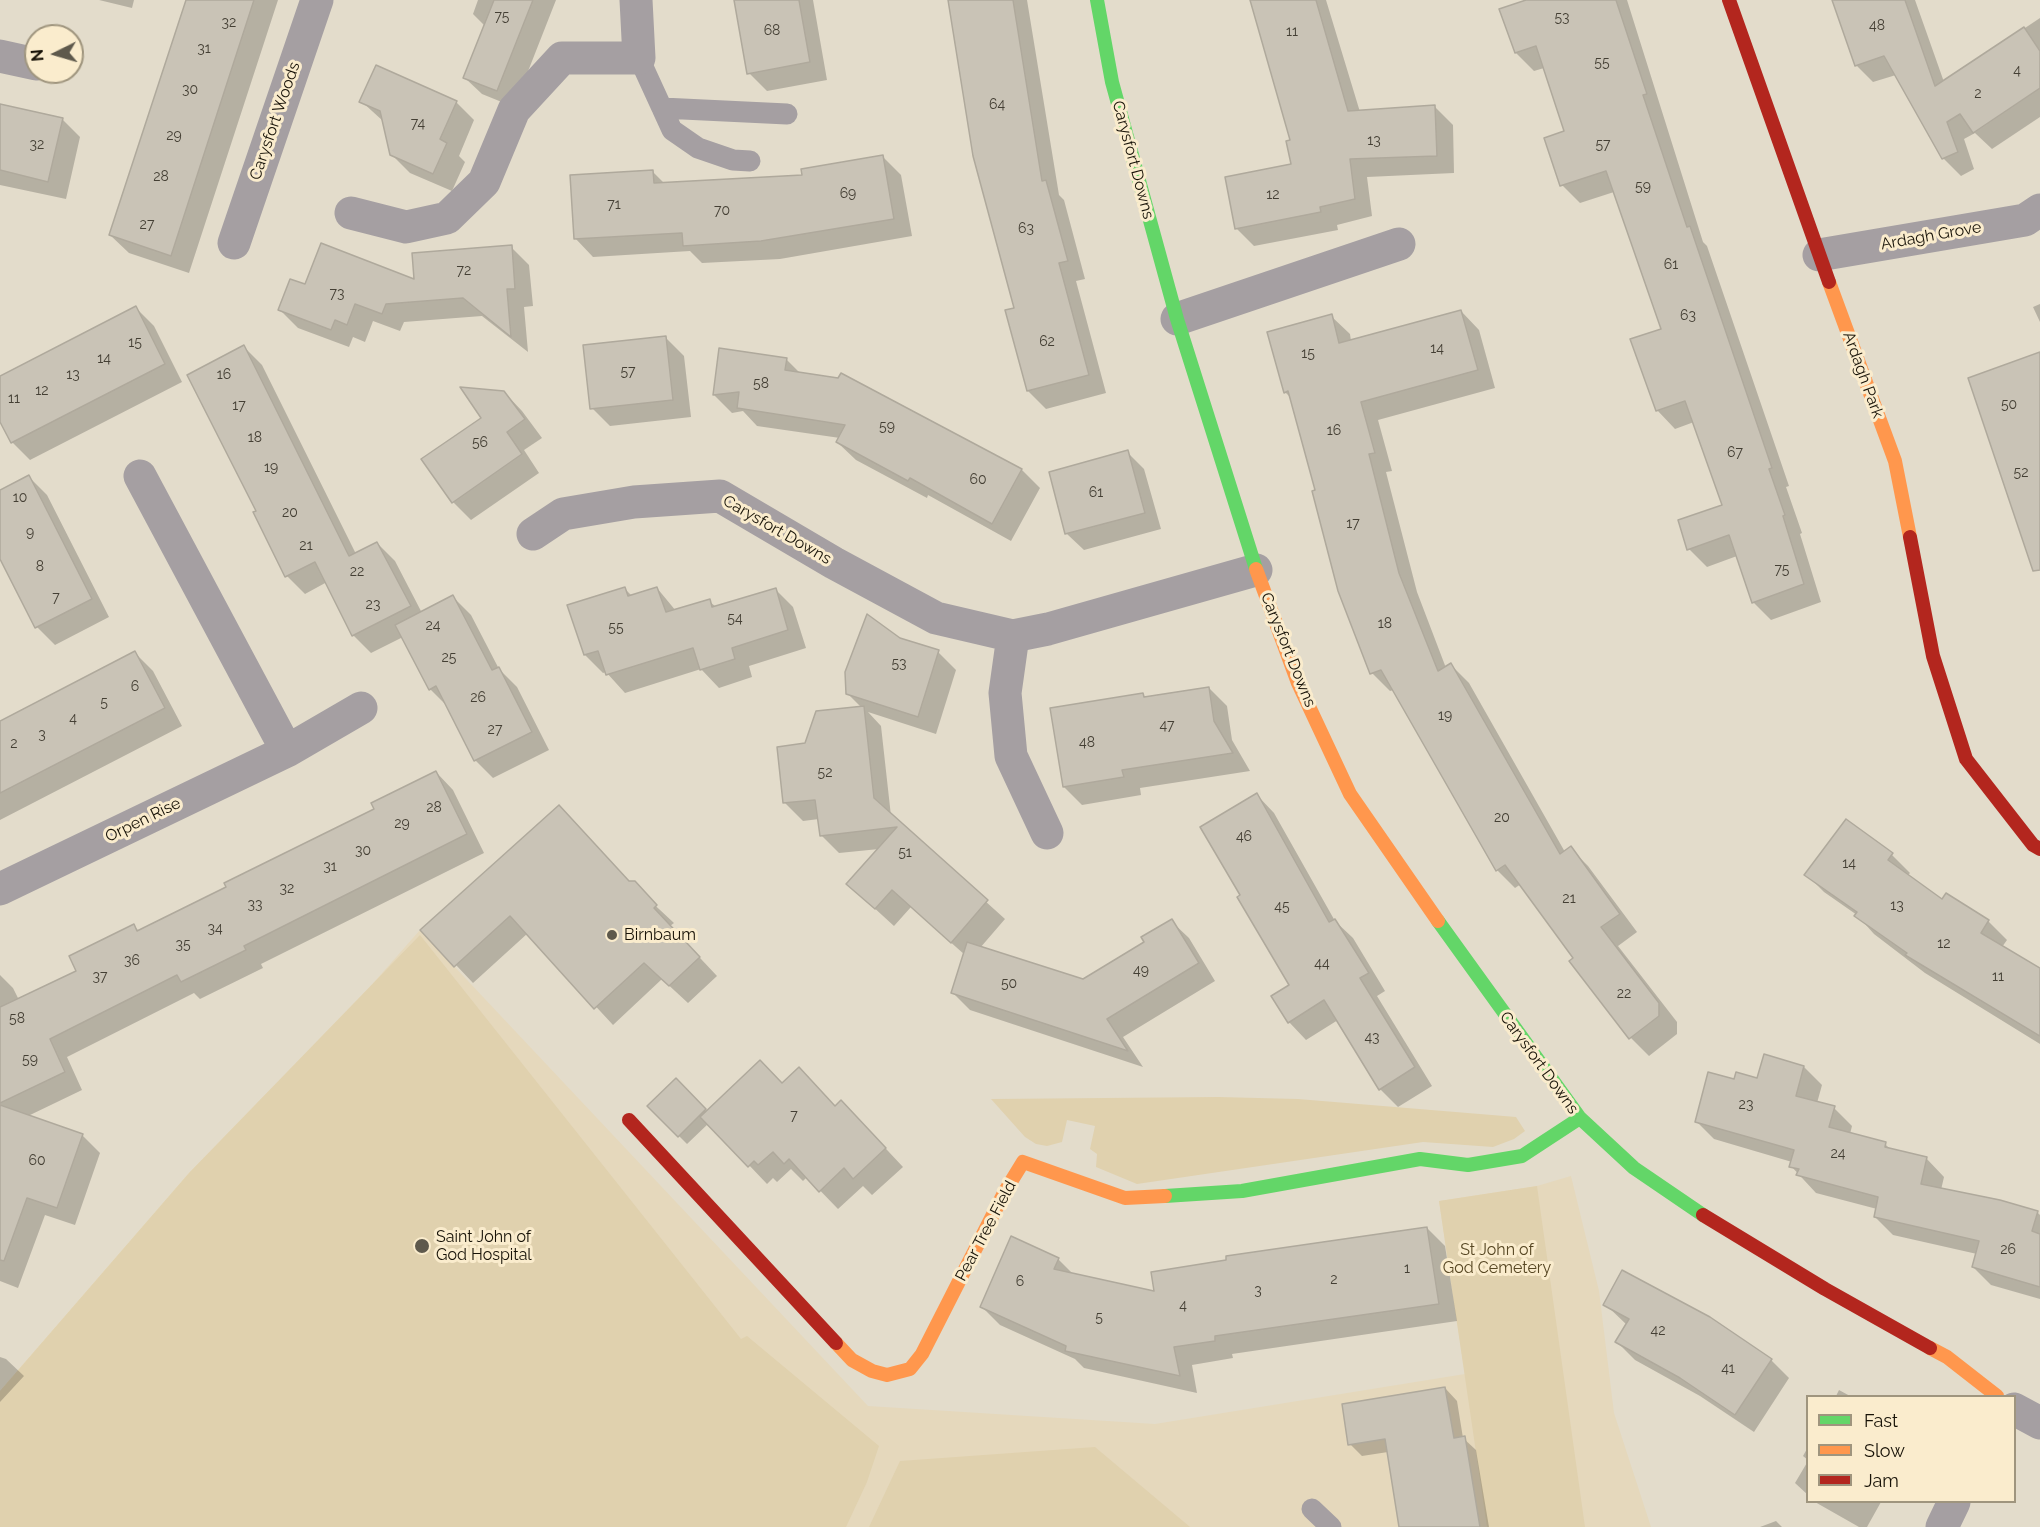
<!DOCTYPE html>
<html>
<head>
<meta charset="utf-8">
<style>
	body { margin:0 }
	#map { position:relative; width:2040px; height:1527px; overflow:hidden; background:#e3dccb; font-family:Raleway,sans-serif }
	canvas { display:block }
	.legend { position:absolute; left:1806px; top:1395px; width:210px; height:108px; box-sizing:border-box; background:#faeccd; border:2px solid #9f957e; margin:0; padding:8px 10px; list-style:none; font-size:18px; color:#171207 }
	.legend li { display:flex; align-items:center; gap:12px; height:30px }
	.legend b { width:30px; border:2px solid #9f957e }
	.north { position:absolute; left:24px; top:24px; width:60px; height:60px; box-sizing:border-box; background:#faeccd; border:2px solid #9f957e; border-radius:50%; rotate:265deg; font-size:16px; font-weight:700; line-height:24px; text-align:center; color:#171207 }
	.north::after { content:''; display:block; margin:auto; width:21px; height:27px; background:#5e594c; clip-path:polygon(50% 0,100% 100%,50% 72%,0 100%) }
</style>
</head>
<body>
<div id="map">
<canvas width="2040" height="1527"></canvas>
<ul class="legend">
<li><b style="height:8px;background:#63d668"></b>Fast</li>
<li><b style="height:8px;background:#ff974d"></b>Slow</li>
<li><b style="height:8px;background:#b3261e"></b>Jam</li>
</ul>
<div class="north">N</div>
</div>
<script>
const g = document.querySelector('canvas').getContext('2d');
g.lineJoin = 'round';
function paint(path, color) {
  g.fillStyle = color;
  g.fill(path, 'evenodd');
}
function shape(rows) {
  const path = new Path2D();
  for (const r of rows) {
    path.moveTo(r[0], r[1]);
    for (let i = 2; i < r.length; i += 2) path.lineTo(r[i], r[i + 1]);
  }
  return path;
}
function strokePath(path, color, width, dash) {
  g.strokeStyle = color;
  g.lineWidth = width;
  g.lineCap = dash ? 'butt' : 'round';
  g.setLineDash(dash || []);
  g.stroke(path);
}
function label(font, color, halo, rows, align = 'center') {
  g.font = font + ' Raleway,sans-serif';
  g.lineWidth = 6;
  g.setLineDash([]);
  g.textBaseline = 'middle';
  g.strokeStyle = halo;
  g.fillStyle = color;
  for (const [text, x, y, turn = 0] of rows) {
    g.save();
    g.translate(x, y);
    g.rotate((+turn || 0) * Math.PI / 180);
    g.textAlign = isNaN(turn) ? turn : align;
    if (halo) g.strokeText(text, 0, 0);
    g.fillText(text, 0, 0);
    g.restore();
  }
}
const built = shape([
	[420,930,868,1406,1155,1424,1465,1374,1439,1201,1537,1186,1571,1176,1599,1291,1614,1413,1651,1527,0,1527,0,1391,189,1173,368,989]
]);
const green = shape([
	[420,935,741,1339,747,1336,879,1446,867,1482,846,1527,0,1527,0,1391,189,1173],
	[1218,1097,1298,1099,1516,1117,1525,1131,1514,1139,1493,1147,1423,1142,1137,1184,1096,1167,1097,1154,1090,1149,1095,1126,1067,1120,1062,1142,1047,1146,1036,1144,1025,1137,991,1099],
	[1537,1186,1585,1527,1487,1527,1439,1201],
	[1095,1447,1190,1527,869,1527,900,1461]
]);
const shadow = shape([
	[99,0,134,0,132,8],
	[187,0,278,0,189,273,129,253,110,235],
	[478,0,556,0,514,107,482,94,465,78,485,26,473,14],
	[736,0,813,0,827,80,767,91,749,73],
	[948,0,1027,0,1059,195,1064,200,1085,279,1076,281,1106,393,1046,409,1028,391,1016,309],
	[1257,0,1326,0,1360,112,1435,107,1453,125,1454,173,1367,177,1372,216,1337,225,1338,230,1254,246,1236,228,1293,165,1292,142],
	[1530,0,1627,0,1703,242,1707,246,1789,486,1786,487,1802,533,1800,534,1821,602,1771,620,1753,602,1737,556,1707,567,1689,549,1724,506,1694,422,1675,429,1657,410,1663,330,1614,192,1580,203,1562,185,1566,132,1544,68,1534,71,1516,53],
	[1833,0,1915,0,1944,82,2040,18,2040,117,1992,149,1975,133,1964,139,1974,169,1961,176,1943,158,1896,75,1873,82,1856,65],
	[361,101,456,102,474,120,459,156,465,162,452,191,410,173,391,154,383,121],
	[0,106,62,119,80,137,66,199,0,185],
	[883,157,901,175,912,236,780,259,702,263,690,251,593,257,575,238,653,172,665,184,804,176],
	[511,247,529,265,533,306,524,307,528,352,482,316,404,322,400,331,373,321,365,342,353,337,349,347,298,328,280,310,306,286,416,281],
	[2040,304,2040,322,2033,307],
	[136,308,154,326,182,382,30,460,12,442,0,418,0,378],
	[1461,311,1479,330,1495,388,1378,420,1392,471,1386,472,1417,592,1446,668,1451,665,1469,683,1565,852,1570,848,1588,866,1637,932,1618,946,1677,1022,1677,1034,1649,1056,1631,1038,1572,961,1575,959,1521,884,1515,888,1497,870,1394,690,1390,691,1372,673,1292,399,1285,392,1331,316,1350,334,1351,341],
	[666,338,684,356,691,417,610,426,592,408],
	[244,347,262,365,356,554,377,543,395,561,422,613,453,597,471,615,499,669,517,687,549,750,493,778,475,760,448,707,430,689,403,637,371,653,353,635,327,582,305,594,287,576,258,511],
	[786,359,801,374,839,380,841,375,1022,470,1040,488,1011,541,928,495,927,498,856,460,837,442,840,438,757,426,743,411,732,413,714,395],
	[504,392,522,411,542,438,524,450,539,473,471,520,453,502,483,418],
	[1127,452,1144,469,1161,529,1084,550,1067,534],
	[29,477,47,495,109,617,55,645,37,627,0,555,0,492],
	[624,588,632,596,657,588,676,611,709,601,716,607,775,589,793,607,806,648,749,666,752,677,719,688,701,669,625,693,606,672,603,673,585,655],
	[900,640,938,652,956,670,936,734,868,712,881,726,891,816,1005,919,980,948,1083,981,1146,943,1171,921,1189,938,1215,981,1123,1037,1143,1067,970,1010,953,993,965,955,911,907,894,926,848,884,879,849,839,853,821,835,819,819,803,821,785,803,806,745,862,708,848,694],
	[135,653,153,671,182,726,0,820,0,722],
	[1209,688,1227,706,1232,740,1250,771,1140,788,1141,795,1082,805,1064,787,1142,694,1146,698],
	[436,772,453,790,484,853,261,964,263,968,200,999,194,993,67,1057,82,1090,28,1116,82,1135,100,1153,75,1225,45,1215,18,1288,0,1281,0,975,13,988,19,1000,78,972,134,926,139,931,228,887,376,809],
	[1257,795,1274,813,1335,921,1353,938,1385,991,1377,996,1432,1086,1398,1107,1380,1089,1338,1020,1306,1040,1289,1022,1291,986,1242,896],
	[1892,855,1910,873,1907,876,1942,901,1946,895,1989,922,2007,940,2002,947,2040,970,2040,1044,1925,973,1874,934,1857,915,1824,892,1806,874],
	[630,882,674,923,670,926,717,976,688,1003,662,979,613,1025,528,933,473,983,423,930],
	[1804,1067,1822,1085,1817,1103,1834,1108,1852,1126,1850,1134,1885,1144,1892,1151,1926,1158,1944,1177,1941,1190,2037,1212,2040,1215,2040,1299,1991,1285,1973,1267,1977,1254,1893,1235,1875,1217,1877,1209,1816,1193,1791,1166,1792,1162,1714,1139,1696,1121,1735,1081,1758,1080],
	[676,1080,707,1112,782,1085,859,1120,903,1167,872,1195,863,1186,838,1209,807,1177,803,1181,791,1169,777,1182,773,1178,767,1184,709,1123,687,1144,649,1106],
	[1427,1228,1445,1246,1457,1321,1232,1354,1233,1358,1192,1365,1197,1393,1084,1368,1075,1359,1000,1325,982,1307,1058,1259,1074,1275,1156,1293],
	[1605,1304,1771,1360,1789,1378,1754,1432,1700,1396,1635,1360,1617,1342,1627,1325],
	[0,1357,6,1359,24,1376,0,1402],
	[1445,1388,1457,1401,1463,1438,1476,1450,1489,1527,1400,1527,1388,1452,1362,1456,1350,1444],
	[1839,1390,1850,1396,1836,1396],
	[1808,1447,1808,1460,1803,1456],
	[1808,1461,1808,1495,1795,1483],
	[1815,1502,1881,1502,1867,1527,1859,1527],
	[1776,1521,1782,1527,1760,1527]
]);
const building = shape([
	[186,0,254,0,171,256,109,235,186,0],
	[494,0,533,0,497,91,463,78,494,0],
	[734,0,799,0,810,62,747,74,734,0],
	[948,0,1013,0,1042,181,1046,180,1068,261,1059,263,1089,375,1027,391,1005,310,1014,308,973,156,948,0],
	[1250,0,1316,0,1348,111,1435,105,1437,156,1350,159,1355,199,1320,207,1321,212,1235,229,1225,177,1291,164,1286,141,1290,140,1250,0],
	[1526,0,1616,0,1647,94,1643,95,1687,227,1690,226,1772,468,1769,469,1785,515,1783,516,1804,584,1752,603,1729,535,1687,550,1678,520,1722,505,1685,401,1656,411,1630,339,1661,329,1606,171,1560,186,1544,138,1564,131,1536,46,1515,53,1499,9,1526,0],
	[1832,0,1905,0,1935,86,2024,27,2040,51,2040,88,1973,133,1960,114,1947,122,1958,152,1942,159,1884,56,1855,66,1832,0],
	[376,65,457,101,440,139,447,143,433,174,390,155,380,111,359,102,376,65],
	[0,104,63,118,48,182,0,170,0,104],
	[883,155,894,219,761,241,683,246,682,233,574,239,570,175,653,170,654,183,802,175,801,169,883,155],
	[321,243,414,279,412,253,512,245,515,289,507,289,511,337,463,298,386,304,382,314,355,304,347,325,335,320,331,330,278,310,290,279,305,284,321,243],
	[136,306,165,364,11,443,0,422,0,376,136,306],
	[1461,310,1478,370,1361,402,1375,453,1369,454,1399,573,1438,671,1451,663,1560,854,1571,846,1620,914,1601,927,1659,1003,1659,1016,1629,1039,1569,961,1573,958,1505,865,1496,871,1381,670,1370,674,1338,591,1312,491,1315,490,1288,391,1284,393,1267,332,1332,314,1339,343,1461,310],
	[666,336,673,400,590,409,583,345,666,336],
	[244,345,349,556,377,542,411,606,352,636,315,562,285,577,253,512,256,511,187,375,244,345],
	[719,348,787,358,785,370,838,378,841,373,1022,469,992,524,910,478,908,481,836,442,845,425,737,408,739,392,713,395,719,348],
	[2040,352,2040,570,2033,571,1968,378,2040,352],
	[460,387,504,391,525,419,507,432,522,454,452,503,421,459,481,418,460,387],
	[1128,450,1145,513,1065,534,1049,472,1128,450],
	[29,475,92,599,35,628,0,559,0,490,29,475],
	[625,587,628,596,657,587,666,612,710,599,712,607,776,588,788,630,732,648,735,659,700,670,693,648,606,675,598,651,584,655,567,605,625,587],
	[453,595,492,670,499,667,532,732,474,761,436,686,429,690,395,625,453,595],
	[867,614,900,638,939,650,918,717,846,694,845,672,867,614],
	[135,651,165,708,0,793,0,721,135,651],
	[1209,687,1214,721,1233,753,1122,770,1124,777,1063,787,1050,708,1143,693,1144,697,1209,687],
	[864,706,874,798,988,900,951,943,892,890,875,909,846,884,897,827,820,836,815,800,783,803,777,747,805,743,816,711,864,706],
	[436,771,467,834,244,946,246,950,181,982,177,975,50,1039,65,1072,0,1103,0,1007,76,971,69,956,134,924,137,931,226,887,224,883,374,809,371,803,436,771],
	[1257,793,1329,922,1335,919,1369,973,1360,978,1415,1067,1379,1090,1324,1000,1288,1023,1271,996,1289,985,1237,897,1240,895,1200,827,1257,793],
	[559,805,629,881,635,881,657,905,654,908,700,957,669,986,644,963,594,1009,510,916,454,967,420,930,559,805],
	[1846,819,1893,853,1888,860,1942,899,1946,893,1989,920,1981,933,2040,968,2040,1036,1905,955,1907,953,1854,916,1857,912,1804,875,1846,819],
	[1172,919,1199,963,1107,1019,1128,1051,951,993,967,942,1083,979,1144,942,1141,937,1172,919],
	[1764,1054,1804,1066,1796,1096,1835,1106,1829,1127,1886,1142,1885,1147,1927,1157,1921,1184,2000,1200,2038,1211,2032,1231,2040,1234,2040,1287,1972,1267,1979,1241,1874,1217,1878,1197,1796,1175,1799,1169,1789,1167,1794,1150,1695,1122,1708,1072,1734,1079,1736,1072,1757,1078,1764,1054],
	[760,1060,782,1083,799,1067,835,1106,841,1100,886,1148,853,1179,844,1168,819,1192,789,1159,784,1164,773,1152,758,1165,754,1161,748,1167,700,1117,760,1060],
	[676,1078,706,1109,678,1137,647,1106,676,1078],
	[0,1105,83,1134,57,1208,27,1198,4,1261,0,1260,0,1105],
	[1427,1227,1439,1304,1215,1336,1215,1341,1174,1347,1180,1376,1065,1351,1066,1346,980,1307,1011,1236,1059,1258,1054,1269,1154,1291,1151,1272,1226,1260,1226,1256,1427,1227],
	[1622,1270,1710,1317,1772,1359,1735,1415,1680,1378,1615,1342,1629,1319,1603,1305,1622,1270],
	[1445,1387,1454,1438,1465,1436,1480,1527,1399,1527,1385,1439,1348,1445,1342,1404,1445,1387]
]);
const lane = shape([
	[639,58,672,130,698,148,733,160,750,161],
	[662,108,787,114],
	[1312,1509,1331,1527]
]);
const street = shape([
	[0,56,36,64],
	[351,213,406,227,447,218,484,182,514,110,562,58,639,58,636,0],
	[234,243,317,0],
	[1819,255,2025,220,2040,210],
	[1177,319,1399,244],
	[140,476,287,751],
	[533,534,563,514,634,502,720,496,834,563,936,618,1013,636,1048,629,1256,570],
	[1013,636,1005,693,1011,756,1047,833],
	[0,889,287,751,361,708],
	[2014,1409,2040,1423],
	[1942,1527,1954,1502]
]);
const fast = shape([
	[1097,0,1112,82,1177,319,1256,569],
	[1438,921,1580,1118,1634,1168,1703,1215],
	[1165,1196,1242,1191,1420,1159,1468,1165,1522,1156,1580,1118]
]);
const slow = shape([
	[1829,282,1895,461,1910,537],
	[1256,569,1298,683,1350,794,1438,921],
	[836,1343,852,1360,872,1371,887,1375,910,1369,922,1354,1004,1193,1023,1162,1125,1198,1165,1196],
	[1930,1348,1947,1357,1997,1396]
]);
const jam = shape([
	[1729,0,1829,282],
	[1910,537,1933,656,1966,759,2033,845,2040,849],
	[629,1120,836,1343],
	[1703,1215,1825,1289,1930,1348]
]);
const markers = [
	[612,935,6,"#5e594c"],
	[422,1246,8,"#5e594c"]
];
const numberNames = [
	["75",502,17],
	["53",1562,18],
	["32",229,23],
	["48",1877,26],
	["68",772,31],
	["11",1292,32],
	["31",204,49],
	["55",1602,63],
	["4",2017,71],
	["30",190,90],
	["2",1978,94],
	["64",997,105],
	["74",418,124],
	["29",174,136],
	["13",1374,141],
	["32",37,145],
	["57",1603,145],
	["28",161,177],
	["59",1643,187],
	["69",848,194],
	["12",1273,195],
	["71",614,205],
	["70",722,211],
	["27",147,225],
	["63",1026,229],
	["61",1671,265],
	["72",464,271],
	["73",337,294],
	["63",1688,316],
	["62",1047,342],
	["15",135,343],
	["14",1437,349],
	["15",1308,354],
	["14",104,359],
	["57",628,372],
	["13",73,375],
	["16",224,375],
	["58",761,384],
	["12",42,391],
	["11",14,399],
	["50",2009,405],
	["17",239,406],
	["59",887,427],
	["16",1334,431],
	["18",255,438],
	["56",480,443],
	["67",1735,453],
	["19",271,468],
	["52",2021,473],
	["60",978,480],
	["61",1096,493],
	["10",20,498],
	["20",290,513],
	["17",1353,524],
	["9",30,533],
	["21",306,546],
	["8",40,567],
	["75",1782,570],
	["22",357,572],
	["7",56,598],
	["23",373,605],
	["54",735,619],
	["18",1385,624],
	["24",433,626],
	["55",616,628],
	["25",449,658],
	["53",899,664],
	["6",135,687],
	["26",478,698],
	["5",104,703],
	["19",1445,716],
	["4",73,719],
	["47",1167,726],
	["27",495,730],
	["3",42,735],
	["48",1087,743],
	["2",14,744],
	["52",825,773],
	["28",434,808],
	["20",1502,818],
	["29",402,824],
	["46",1244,837],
	["30",363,851],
	["51",905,853],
	["14",1849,864],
	["31",330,867],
	["32",287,889],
	["21",1569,899],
	["33",255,905],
	["13",1897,906],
	["45",1282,907],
	["34",215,929],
	["12",1944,944],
	["35",183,945],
	["36",132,961],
	["44",1322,964],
	["49",1141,971],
	["37",100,977],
	["11",1998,977],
	["50",1009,984],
	["22",1624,994],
	["58",17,1019],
	["43",1372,1038],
	["59",30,1060],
	["23",1746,1105],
	["7",794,1116],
	["24",1838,1154],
	["60",37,1161],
	["26",2008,1250],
	["1",1407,1269],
	["2",1334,1280],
	["6",1020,1282],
	["3",1258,1291],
	["4",1183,1306],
	["5",1099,1318],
	["42",1658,1331],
	["41",1728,1369]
];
const streetNames = [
	["Carysfort Woods",275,121,-71],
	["Carysfort Downs",1133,160,75],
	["Ardagh Grove",1931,236,-10],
	["Ardagh Park",1863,375,70],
	["Carysfort Downs",777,530,30],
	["Carysfort Downs",1288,650,68],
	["Orpen Rise",143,820,-26],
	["Carysfort Downs",1539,1063,54],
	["Pear Tree Field",986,1231,-62]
];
const poiNames = [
	["Birnbaum",624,935],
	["Saint John of",436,1237],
	["God Hospital",436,1255]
];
const parkNames = [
	["St John of",1497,1250],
	["God Cemetery",1497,1268]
];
paint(built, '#e5d8bc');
paint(green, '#e0d1ae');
paint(shadow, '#0003');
paint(building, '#c9c3b6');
strokePath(building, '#afa99c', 1.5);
strokePath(lane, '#a59fa2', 21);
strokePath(street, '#a59fa2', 33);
strokePath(fast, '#63d668', 14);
strokePath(slow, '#ff974d', 14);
strokePath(jam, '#b3261e', 14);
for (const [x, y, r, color] of markers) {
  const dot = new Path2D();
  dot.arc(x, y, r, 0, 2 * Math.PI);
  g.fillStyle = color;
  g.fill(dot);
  strokePath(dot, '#faeccd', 2);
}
label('14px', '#443f34', null, numberNames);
label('16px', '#171207', '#faeccd', streetNames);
label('16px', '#171207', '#faeccd', poiNames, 'left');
label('16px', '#574723', '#faeccd', parkNames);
</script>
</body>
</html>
